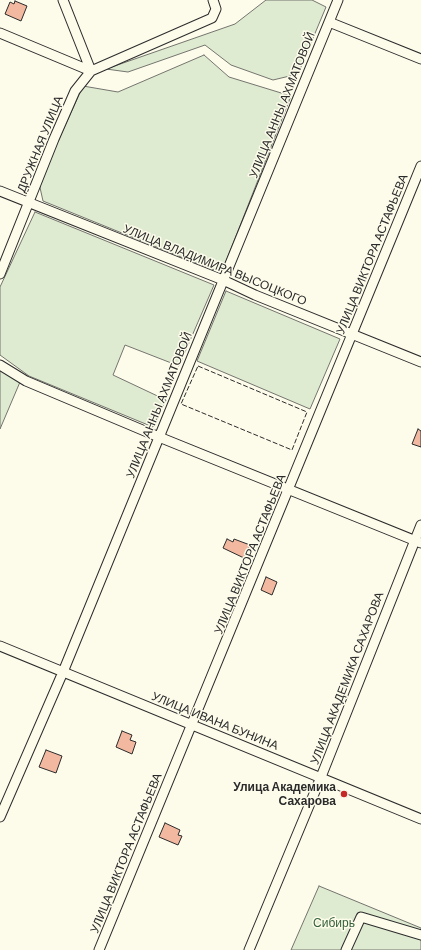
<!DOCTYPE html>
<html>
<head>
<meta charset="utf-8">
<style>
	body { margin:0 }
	canvas { display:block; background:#fdfbea }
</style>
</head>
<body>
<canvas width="421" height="950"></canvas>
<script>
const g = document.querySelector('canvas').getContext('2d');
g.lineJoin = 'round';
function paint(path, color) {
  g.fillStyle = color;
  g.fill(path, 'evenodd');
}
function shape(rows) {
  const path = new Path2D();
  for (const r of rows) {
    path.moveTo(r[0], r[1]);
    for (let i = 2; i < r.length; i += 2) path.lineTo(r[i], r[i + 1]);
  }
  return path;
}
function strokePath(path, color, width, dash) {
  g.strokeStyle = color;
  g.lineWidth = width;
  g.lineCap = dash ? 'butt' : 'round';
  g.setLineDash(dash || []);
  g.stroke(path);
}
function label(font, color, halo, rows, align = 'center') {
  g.font = font + ' Barlow,sans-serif';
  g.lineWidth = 3;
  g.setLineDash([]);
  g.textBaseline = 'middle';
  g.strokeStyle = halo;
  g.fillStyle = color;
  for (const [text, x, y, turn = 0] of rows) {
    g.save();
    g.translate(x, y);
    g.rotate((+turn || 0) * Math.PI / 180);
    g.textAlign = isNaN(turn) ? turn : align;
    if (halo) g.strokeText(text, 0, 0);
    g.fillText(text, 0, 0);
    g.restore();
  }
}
const green = shape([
	[266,0,312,0,326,7,298,74,273,80,231,65,205,45,128,72,106,69,235,24,266,0],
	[204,55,229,77,291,96,225,264,213,270,43,201,39,183,83,86,118,92,204,55],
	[35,212,214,285,179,366,125,345,113,375,166,400,153,427,29,376,0,355,0,287,35,212],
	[226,291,340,339,310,409,197,361,226,291],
	[0,370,20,382,0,429,0,370],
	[319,886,421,928,421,950,291,950,319,886]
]);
const building = shape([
	[15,1,27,6,21,21,5,14,10,2,14,4,15,1],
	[418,429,421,431,421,447,412,444,418,429],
	[227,539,233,542,234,539,250,545,244,558,223,548,227,539],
	[266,577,277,582,272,595,261,590,266,577],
	[122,731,132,735,130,740,136,742,132,754,116,747,122,731],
	[46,750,62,756,56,773,39,767,46,750],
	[165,823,180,830,178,835,182,836,178,845,159,837,165,823]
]);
const minor = shape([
	[63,0,91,71],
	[329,22,421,59],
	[0,33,91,71],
	[0,191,223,280,255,295,421,362],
	[0,274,54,139,75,91,91,71,212,18,216,9,213,0],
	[0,365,26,381,159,437,421,543],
	[0,646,421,819],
	[0,817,63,672,338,0],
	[99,950,421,166],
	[249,950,321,777,421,525],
	[346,950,361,917,421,935]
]);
const fence = shape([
	[198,366,307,412,292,450,181,404,198,366]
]);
const markers = [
	[344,794,4,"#c62828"]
];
const streetNames = [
	["УЛИЦА АННЫ АХМАТОВОЙ",282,105,-68],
	["ДРУЖНАЯ УЛИЦА",40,144,-68],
	["УЛИЦА ВИКТОРА АСТАФЬЕВА",372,254,-68],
	["УЛИЦА ВЛАДИМИРА ВЫСОЦКОГО",215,265,22],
	["УЛИЦА АННЫ АХМАТОВОЙ",159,405,-68],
	["УЛИЦА ВИКТОРА АСТАФЬЕВА",250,554,-68],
	["УЛИЦА АКАДЕМИКА САХАРОВА",347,678,-69],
	["УЛИЦА ИВАНА БУНИНА",215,721,22],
	["УЛИЦА ВИКТОРА АСТАФЬЕВА",126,853,-68]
];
const poiNames = [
	["Улица Академика",336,787],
	["Сахарова",336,801]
];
const parkNames = [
	["Сибирь",334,923]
];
paint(green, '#deebd1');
strokePath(green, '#74746e', 1);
paint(building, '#f2b8a0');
strokePath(building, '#2b2b2b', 1);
strokePath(minor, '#2b2b2b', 11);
strokePath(minor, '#fdfbea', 9);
strokePath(fence, '#2b2b2b', 1, [5, 2]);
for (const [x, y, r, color] of markers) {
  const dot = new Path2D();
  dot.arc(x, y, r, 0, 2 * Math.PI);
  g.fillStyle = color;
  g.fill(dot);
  strokePath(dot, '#fdfbea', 1.5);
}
label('12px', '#2b2b2b', '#fdfbea', streetNames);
label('bold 12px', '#2b2b2b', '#fdfbea', poiNames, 'right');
label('12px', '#34623c', '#fdfbea', parkNames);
</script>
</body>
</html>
